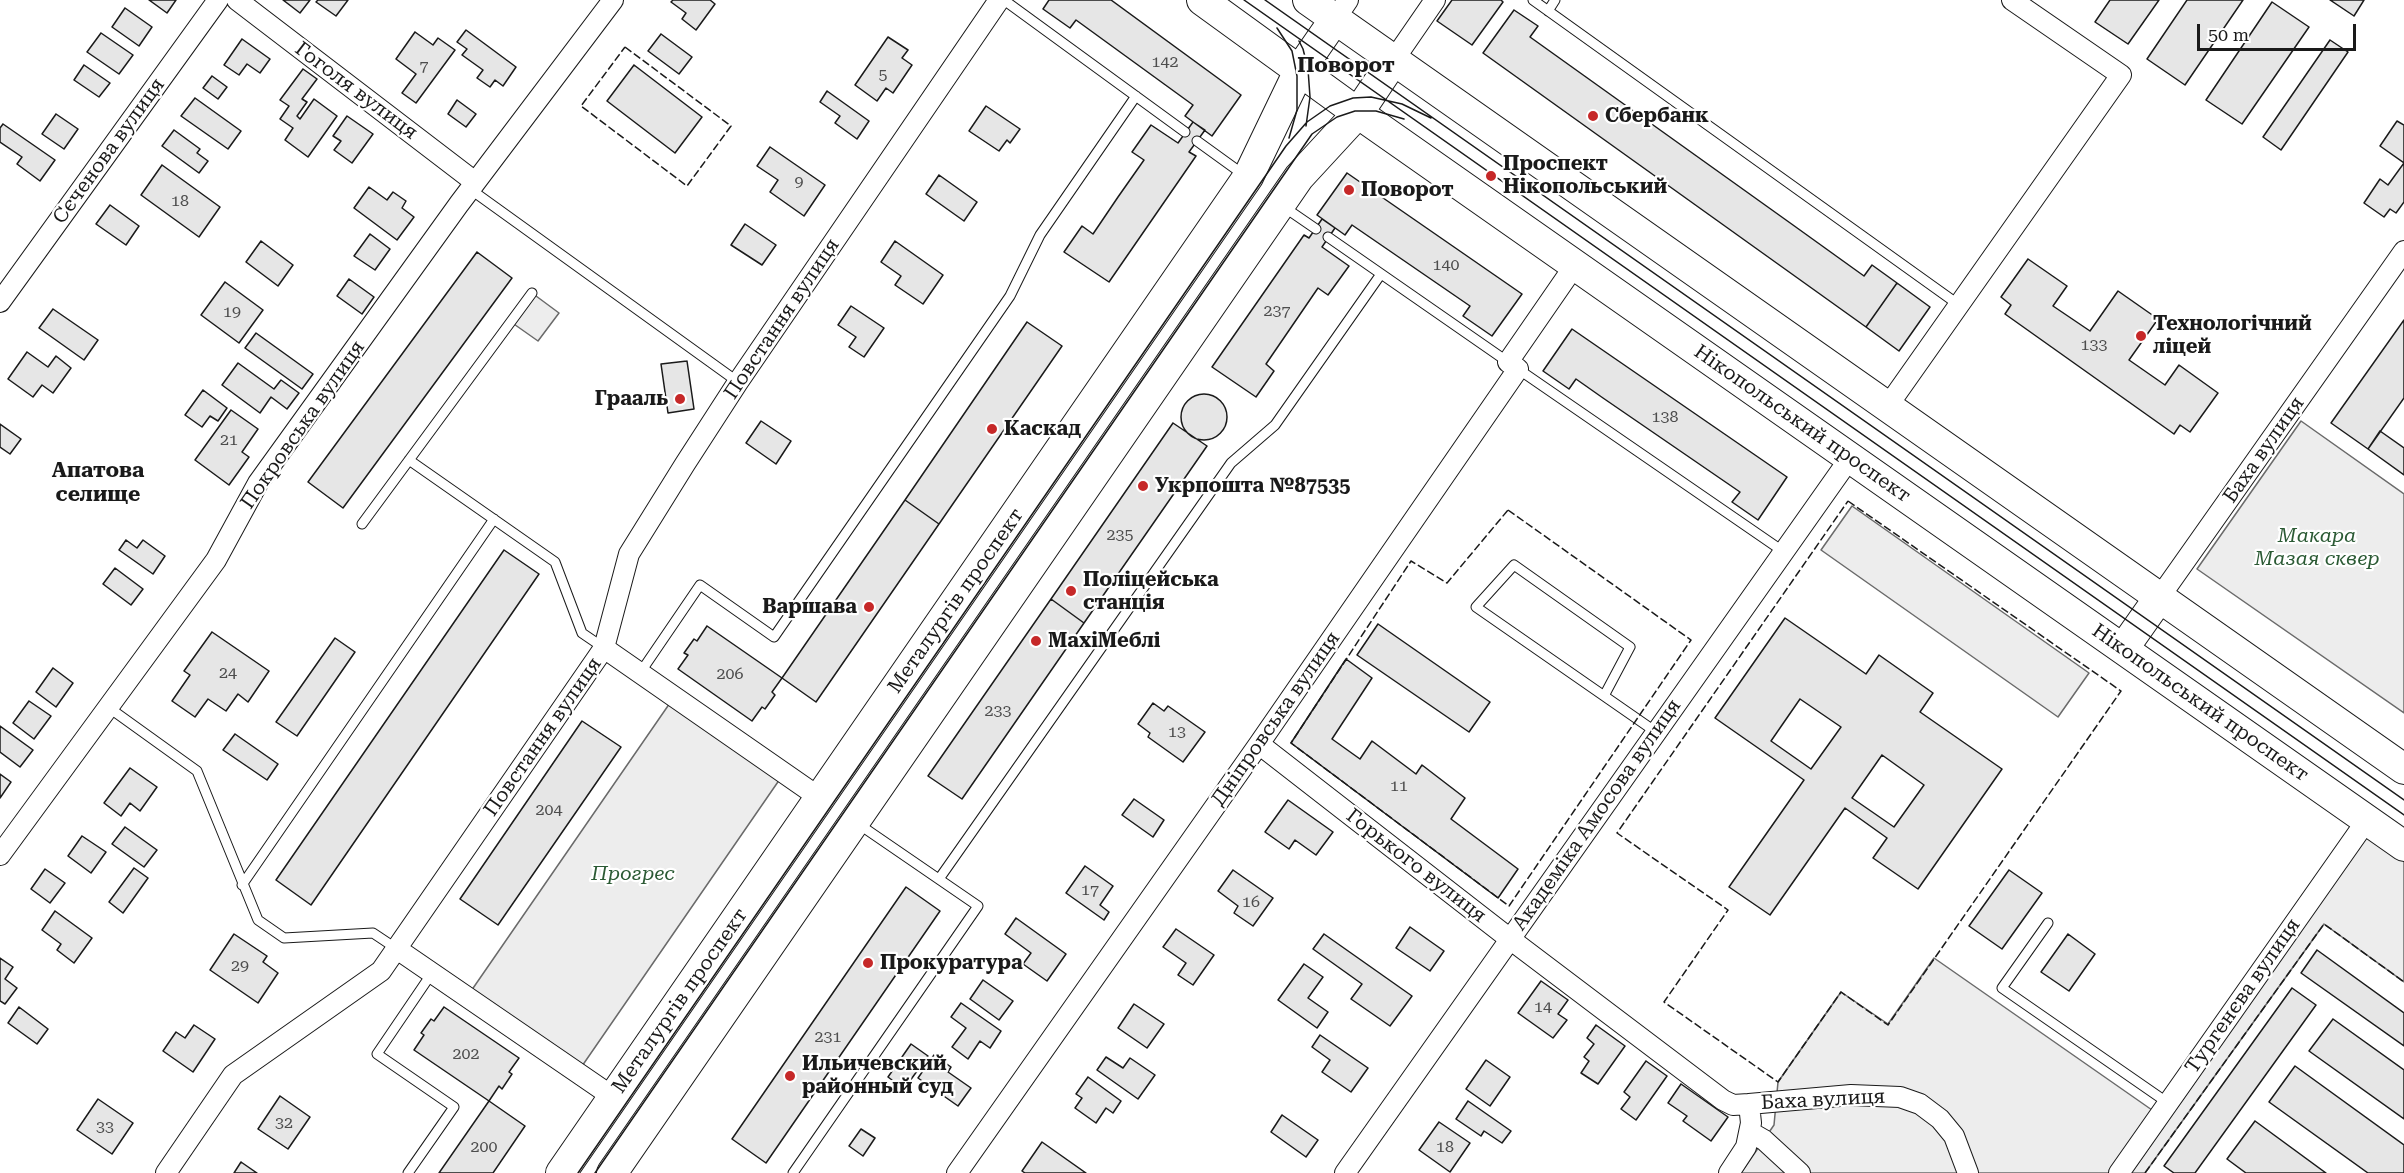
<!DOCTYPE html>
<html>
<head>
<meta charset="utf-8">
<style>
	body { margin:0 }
	#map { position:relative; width:2404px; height:1173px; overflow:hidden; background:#fff; font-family:"Roboto Serif",serif }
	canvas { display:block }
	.scale { position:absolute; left:2197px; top:24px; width:159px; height:27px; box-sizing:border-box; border:3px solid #1a1a1a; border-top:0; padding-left:8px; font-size:18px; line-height:21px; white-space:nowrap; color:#1a1a1a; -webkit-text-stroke:4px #fff; paint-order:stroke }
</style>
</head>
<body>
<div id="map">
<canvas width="2404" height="1173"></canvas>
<div class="scale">50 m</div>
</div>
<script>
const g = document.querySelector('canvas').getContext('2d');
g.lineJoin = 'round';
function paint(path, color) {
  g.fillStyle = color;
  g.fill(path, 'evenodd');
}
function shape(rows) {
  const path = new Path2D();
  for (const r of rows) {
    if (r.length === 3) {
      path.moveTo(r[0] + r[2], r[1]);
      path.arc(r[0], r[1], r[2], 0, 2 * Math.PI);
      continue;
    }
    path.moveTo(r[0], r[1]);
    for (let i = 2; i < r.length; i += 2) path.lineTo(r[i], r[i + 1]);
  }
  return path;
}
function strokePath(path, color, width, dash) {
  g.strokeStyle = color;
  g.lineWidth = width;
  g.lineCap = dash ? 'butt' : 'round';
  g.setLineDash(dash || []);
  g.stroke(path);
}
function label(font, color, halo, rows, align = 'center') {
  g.font = font + ' "Roboto Serif",serif';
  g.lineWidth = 4.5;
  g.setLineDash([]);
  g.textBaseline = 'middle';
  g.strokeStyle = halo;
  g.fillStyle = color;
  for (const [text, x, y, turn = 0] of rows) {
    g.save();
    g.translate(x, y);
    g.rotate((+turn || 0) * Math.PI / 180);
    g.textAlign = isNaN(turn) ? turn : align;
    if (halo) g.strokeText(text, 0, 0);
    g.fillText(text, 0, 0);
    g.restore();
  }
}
const built = shape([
	[532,293,559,313,538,341,511,322,532,293],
	[2301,421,2404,494,2404,713,2197,569,2301,421],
	[1852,506,2089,673,2058,717,1821,550,1852,506],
	[672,700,782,776,580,1069,469,994,672,700],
	[2370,832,2404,856,2404,982,2324,924,2145,1173,2131,1173,2370,832],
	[1934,958,2152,1110,2109,1173,1741,1173,1774,1125,1778,1082,1841,992,1888,1024,1934,958]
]);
const building = shape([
	[149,0,176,0,167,13,149,0],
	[283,0,310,0,300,13,283,0],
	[318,0,348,0,336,16,316,2,318,0],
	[673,0,710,0,715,4,696,30,682,19,686,13,671,2,673,0],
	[1049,0,1111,0,1241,95,1212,136,1185,116,1193,105,1076,20,1070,28,1043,9,1049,0],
	[1452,0,1501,0,1503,2,1472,45,1437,21,1452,0],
	[2110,0,2159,0,2128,44,2095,22,2110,0],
	[2187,0,2243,0,2185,85,2147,59,2187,0],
	[2330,0,2364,0,2354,16,2330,0],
	[2272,2,2309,27,2242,124,2206,100,2272,2],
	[125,8,152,27,139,46,112,27,125,8],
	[1514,10,1538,26,1530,37,1793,225,1864,276,1872,265,1897,283,1866,327,1483,53,1514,10],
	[466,30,516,67,503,86,495,80,490,87,477,78,483,70,462,55,467,49,457,42,466,30],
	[415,32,433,45,438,38,455,50,416,103,402,93,416,74,396,59,415,32],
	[101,33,133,55,119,74,87,52,101,33],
	[661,34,692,57,679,74,648,51,661,34],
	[888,37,908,50,902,58,912,65,893,93,886,88,877,101,855,85,888,37],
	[242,39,270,59,260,73,247,64,239,75,224,65,242,39],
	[2330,40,2348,52,2281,150,2263,137,2330,40],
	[84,65,110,83,99,97,74,80,84,65],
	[634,65,702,117,675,153,607,101,634,65],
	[303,69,317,79,302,99,307,102,297,116,300,119,314,99,337,116,308,157,285,140,293,128,280,119,289,106,280,100,303,69],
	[212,76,227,87,218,99,203,88,212,76],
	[827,91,869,121,857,139,835,123,840,116,820,102,827,91],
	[195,98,241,131,228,149,181,116,195,98],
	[457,100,476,114,466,127,448,114,457,100],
	[986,106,1020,129,1010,143,1007,140,999,151,969,131,986,106],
	[56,114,78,129,64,149,42,134,56,114],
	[347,116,373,134,352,163,334,150,341,141,333,136,347,116],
	[2397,121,2404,125,2404,202,2396,213,2390,209,2384,217,2364,203,2380,179,2388,185,2404,163,2380,146,2397,121],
	[1193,122,1205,130,1189,152,1196,156,1109,282,1064,252,1082,226,1093,234,1118,197,1144,160,1132,152,1151,125,1178,143,1193,122],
	[3,124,55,160,40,181,17,164,22,157,0,142,0,128,3,124],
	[174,130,200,149,197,153,208,161,199,173,162,146,174,130],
	[770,147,825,185,804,216,770,192,778,180,757,166,770,147],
	[162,165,220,207,199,237,141,195,162,165],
	[1347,173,1522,294,1492,336,1463,316,1470,306,1352,225,1345,235,1317,215,1347,173],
	[939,175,977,202,964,221,926,194,939,175],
	[369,187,387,200,393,192,406,201,402,208,414,217,397,240,354,208,369,187],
	[110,205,139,226,126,245,96,224,110,205],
	[1322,219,1335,228,1322,247,1349,266,1328,295,1318,288,1266,364,1274,371,1256,397,1212,367,1304,235,1309,238,1322,219],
	[745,224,776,245,762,265,731,245,745,224],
	[370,234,390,249,375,270,354,256,370,234],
	[261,241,293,265,278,286,246,262,261,241],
	[895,241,943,275,923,304,895,285,901,276,881,262,895,241],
	[477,252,512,278,343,508,308,482,477,252],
	[2028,259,2067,286,2053,306,2090,331,2118,291,2158,319,2129,360,2165,385,2179,365,2218,393,2190,432,2180,425,2174,434,2005,314,2011,305,2001,297,2028,259],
	[349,279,374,297,362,314,337,296,349,279],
	[225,282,263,310,239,343,201,315,225,282],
	[1897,283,1930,307,1899,351,1866,327,1897,283],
	[851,306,884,328,864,357,849,347,856,337,838,325,851,306],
	[53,309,98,340,84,360,39,328,53,309],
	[2404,320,2404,398,2368,449,2331,423,2404,320],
	[1027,322,1062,346,939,524,905,500,1027,322],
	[1572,329,1787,477,1758,520,1732,502,1740,492,1603,398,1576,379,1569,389,1543,371,1572,329],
	[256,333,313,374,302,389,245,348,256,333],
	[27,352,48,367,56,356,71,368,53,393,42,385,33,397,8,379,27,352],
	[687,361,694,409,668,413,661,364,687,361],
	[238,363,274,389,281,380,299,393,287,409,271,397,260,413,222,385,238,363],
	[203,390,227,408,218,421,210,416,202,427,185,415,203,390],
	[1204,417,23],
	[231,410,258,429,242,452,249,457,229,485,195,460,231,410],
	[761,421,791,441,776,464,746,443,761,421],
	[1173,423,1207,446,1084,623,1051,599,1173,423],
	[0,424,21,439,10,454,0,447,0,424],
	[2380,431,2404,448,2404,475,2368,449,2380,431],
	[905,500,939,524,816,702,782,678,905,500],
	[126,540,137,548,143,540,165,556,153,574,119,550,126,540],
	[504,550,539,574,311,905,276,880,504,550],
	[115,568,143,589,131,605,103,584,115,568],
	[1051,599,1084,623,962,799,928,776,1051,599],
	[1785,618,1866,674,1879,655,1933,693,1920,712,2002,769,1918,889,1873,858,1887,838,1845,808,1770,915,1729,887,1804,780,1715,718,1785,618],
	[1800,699,1841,727,1811,769,1771,741,1800,699],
	[1882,755,1924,785,1894,827,1852,798,1882,755],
	[1378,624,1490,702,1469,732,1357,655,1378,624],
	[707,626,782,678,772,692,775,695,765,709,762,707,752,721,678,669,688,655,684,653,694,639,697,641,707,626],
	[212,632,269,671,248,702,238,694,226,711,208,699,195,717,172,701,190,675,184,671,212,632],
	[335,638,355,652,297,736,276,722,335,638],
	[1346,659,1372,678,1332,739,1360,759,1372,741,1416,774,1422,765,1465,798,1451,819,1518,869,1498,898,1291,743,1346,659],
	[53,668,73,683,56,707,36,692,53,668],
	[29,701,51,716,34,739,13,723,29,701],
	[1153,703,1164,711,1168,706,1205,732,1183,762,1148,737,1150,733,1138,724,1153,703],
	[582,721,621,747,498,925,460,899,582,721],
	[0,726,33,750,20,767,0,752,0,726],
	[235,734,278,764,267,780,223,750,235,734],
	[130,768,157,787,140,811,130,803,121,816,104,803,130,768],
	[0,774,11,782,0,798,0,774],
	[1134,799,1164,820,1153,837,1122,815,1134,799],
	[1288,800,1333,832,1316,855,1295,840,1289,849,1265,832,1288,800],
	[125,827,157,850,144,867,112,844,125,827],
	[82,836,106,852,91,873,68,856,82,836],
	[1085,866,1113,886,1100,905,1109,912,1104,920,1066,893,1085,866],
	[134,868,148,878,123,913,109,902,134,868],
	[45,869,65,883,50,903,31,889,45,869],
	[1233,870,1273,898,1253,926,1234,913,1238,906,1218,891,1233,870],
	[2009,870,2042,893,2002,949,1969,926,2009,870],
	[906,887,940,911,766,1163,732,1139,906,887],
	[55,911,92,938,74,963,57,950,61,944,42,930,55,911],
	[1016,918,1066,954,1047,981,1023,964,1031,953,1005,934,1016,918],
	[1410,927,1444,951,1430,971,1396,948,1410,927],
	[1176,929,1214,955,1193,985,1178,975,1186,963,1163,947,1176,929],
	[234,934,267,956,263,962,278,973,258,1003,210,970,234,934],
	[1324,934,1412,996,1390,1026,1351,999,1362,984,1313,949,1324,934],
	[2068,934,2095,954,2069,991,2041,972,2068,934],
	[2317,950,2404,1013,2404,1046,2301,973,2317,950],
	[0,958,13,967,5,979,17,988,5,1004,0,1001,0,958],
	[1304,964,1323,977,1308,998,1328,1012,1317,1028,1278,1000,1304,964],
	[983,980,1013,1001,999,1020,970,999,983,980],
	[1541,981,1568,1000,1558,1014,1567,1020,1553,1038,1518,1013,1541,981],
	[2292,988,2316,1005,2195,1173,2174,1173,2164,1166,2292,988],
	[961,1003,1001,1031,990,1048,980,1041,968,1059,952,1047,966,1028,951,1017,961,1003],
	[1134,1004,1164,1024,1147,1048,1118,1028,1134,1004],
	[19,1007,48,1029,37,1044,8,1023,19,1007],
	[444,1007,519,1058,509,1072,512,1074,502,1089,499,1086,489,1101,414,1050,424,1035,421,1033,431,1019,434,1021,444,1007],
	[2333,1019,2404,1070,2404,1119,2309,1051,2333,1019],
	[194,1025,215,1039,193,1072,163,1051,176,1032,185,1038,194,1025],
	[1596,1025,1625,1046,1598,1084,1581,1073,1589,1061,1584,1057,1594,1044,1587,1038,1596,1025],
	[1320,1035,1368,1068,1351,1092,1322,1072,1330,1060,1312,1047,1320,1035],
	[911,1044,928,1056,904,1089,888,1077,911,1044],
	[934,1055,951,1067,948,1072,971,1088,958,1106,918,1078,934,1055],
	[1106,1057,1123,1068,1130,1058,1155,1075,1138,1099,1097,1070,1106,1057],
	[1486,1060,1510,1077,1490,1106,1466,1089,1486,1060],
	[1646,1061,1667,1076,1636,1120,1621,1109,1630,1097,1624,1092,1646,1061],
	[2295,1066,2404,1145,2404,1173,2368,1173,2269,1102,2295,1066],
	[1088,1077,1121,1101,1113,1113,1106,1108,1096,1123,1075,1108,1082,1098,1076,1094,1088,1077],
	[1681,1084,1728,1117,1711,1141,1683,1121,1687,1116,1668,1103,1681,1084],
	[280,1096,310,1117,288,1149,258,1129,280,1096],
	[98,1099,133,1123,112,1154,77,1130,98,1099],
	[489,1101,525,1126,493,1173,439,1173,489,1101],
	[1468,1101,1511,1131,1502,1143,1484,1131,1481,1136,1456,1119,1468,1101],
	[1282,1115,1318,1140,1306,1157,1271,1132,1282,1115],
	[2255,1121,2326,1173,2246,1173,2227,1159,2255,1121],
	[1439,1122,1470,1143,1450,1172,1419,1150,1439,1122],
	[861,1129,875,1138,863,1156,849,1146,861,1129],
	[1042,1142,1086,1173,1025,1173,1022,1171,1042,1142],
	[241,1162,257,1173,234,1173,241,1162]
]);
const service = shape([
	[1004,0,1185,132],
	[1533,0,1959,305],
	[1548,11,1555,0],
	[1197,141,1244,175],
	[470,189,738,382],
	[1284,207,1316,229],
	[1328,237,1508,362],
	[1518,369,1784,552],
	[409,460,555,562,582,633,604,648],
	[362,524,532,293],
	[640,673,700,585,774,637,1010,296,1040,235,1136,96],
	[1604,696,1630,647,1514,565,1476,607,1656,732],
	[108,707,197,771,258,920,284,938,373,933,397,949],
	[939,879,1231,463,1275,425,1381,274],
	[242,885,494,519],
	[2048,923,2002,988,2168,1103],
	[408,1173,454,1107,377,1054,432,973],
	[793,1173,978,906,857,823]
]);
const minor = shape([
	[237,0,475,182],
	[1335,19,1348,0],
	[1393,61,1435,0],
	[0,302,218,0],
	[1887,407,2121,75,2012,0],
	[2159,598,2404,251],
	[604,648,820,798],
	[1259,744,1510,939,1723,1100,1733,1105,1749,1104],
	[0,855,216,560,258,483,459,204,613,0],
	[397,949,613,1097],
	[1750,1132,1764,1140,1800,1173],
	[166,1173,233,1075,381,971,604,648,629,554,685,464,738,382,999,0],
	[957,1173,1259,744,1518,369,1508,362,1575,265],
	[1345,1173,1850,458],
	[1729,1173,1746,1147,1751,1123,1749,1104,1851,1095,1900,1097,1920,1104,1940,1119,1954,1136,1968,1173],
	[2119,1173,2367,820]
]);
const primary = shape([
	[1202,0,1355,111,2404,846],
	[1308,0,2404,769],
	[2123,649,2159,598],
	[561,1173,1248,177,1299,71,1335,19],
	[612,1173,1299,177,1358,113,1393,61]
]);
const tram = shape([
	[1244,0,2404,815],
	[1265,0,2404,800],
	[1277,28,1292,51,1297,76,1297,110,1289,138],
	[1299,41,1303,49,1308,69,1310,97,1306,126],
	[578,1173,1286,146,1307,122,1330,106,1353,98,1371,97,1402,104,1431,118],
	[595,1173,1312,134,1337,117,1355,111,1376,111,1404,119]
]);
const fence = shape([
	[625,47,731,126,687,186,581,106,625,47],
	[1848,501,2121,691,1888,1025,1841,992,1778,1082,1664,1002,1728,910,1617,833,1848,501],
	[1508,510,1691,640,1509,906,1291,743,1411,561,1447,583,1508,510],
	[2145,1173,2324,924,2404,982]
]);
const markers = [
	[1593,116,6,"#c62828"],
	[1491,176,6,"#c62828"],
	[1349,190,6,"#c62828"],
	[2141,336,6,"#c62828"],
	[680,399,6,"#c62828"],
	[992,429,6,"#c62828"],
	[1143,486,6,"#c62828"],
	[1071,591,6,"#c62828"],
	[869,607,6,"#c62828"],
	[1036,641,6,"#c62828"],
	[868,963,6,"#c62828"],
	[790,1076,6,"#c62828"]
];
const numberNames = [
	["142",1165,62],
	["7",424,66],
	["5",883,75],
	["9",799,182],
	["18",180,201],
	["140",1446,265],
	["237",1277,311],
	["19",232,312],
	["133",2094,345],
	["138",1665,417],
	["21",229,440],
	["235",1120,535],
	["24",228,673],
	["206",730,674],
	["233",998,711],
	["13",1177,732],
	["11",1399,786],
	["204",549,810],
	["17",1090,890],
	["16",1251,902],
	["29",240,966],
	["14",1543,1007],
	["231",828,1037],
	["202",466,1054],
	["32",284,1123],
	["33",105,1127],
	["200",484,1147],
	["18",1445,1147]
];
const streetNames = [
	["Гоголя вулиця",356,91,37],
	["Сєченова вулиця",109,151,-54],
	["Повстання вулиця",782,319,-56],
	["Нікопольський проспект",1802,424,35],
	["Покровська вулиця",303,425,-55],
	["Баха вулиця",2264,450,-55],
	["Металургів проспект",956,601,-55],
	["Нікопольський проспект",2200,703,35],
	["Дніпровська вулиця",1276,719,-55],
	["Повстання вулиця",543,737,-55],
	["Академіка Амосова вулиця",1597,815,-55],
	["Горького вулиця",1416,866,38],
	["Тургенєва вулиця",2243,996,-55],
	["Металургів проспект",680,1001,-55],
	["Баха вулиця",1823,1100,-3]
];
const poiNames = [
	["Сбербанк",1605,116],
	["Проспект",1503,164],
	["Нікопольський",1503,187],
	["Поворот",1361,190],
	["Технологічний",2153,324],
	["ліцей",2153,347],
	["Грааль",668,399,"right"],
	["Каскад",1004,429],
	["Укрпошта №87535",1155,486],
	["Поліцейська",1083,580],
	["станція",1083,603],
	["Варшава",857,607,"right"],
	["MaxiМеблі",1048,641],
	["Прокуратура",880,963],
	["Ильичевский",802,1064],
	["районный суд",802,1087]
];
const parkNames = [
	["Макара",2317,536],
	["Мазая сквер",2317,559],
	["Прогрес",633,874]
];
const neighbourhoodNames = [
	["Поворот",1346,66],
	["Апатова",98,471],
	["селище",98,495]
];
paint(built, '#ededed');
strokePath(built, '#6a6a6a', 1.5);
paint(building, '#e6e6e6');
strokePath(building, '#1a1a1a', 1.5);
strokePath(service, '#1a1a1a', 11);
strokePath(minor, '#1a1a1a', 22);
strokePath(primary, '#1a1a1a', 32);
strokePath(service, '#fff', 9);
strokePath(minor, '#fff', 20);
strokePath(primary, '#fff', 30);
strokePath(tram, '#1a1a1a', 1.5);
strokePath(fence, '#1a1a1a', 1.5, [8, 3]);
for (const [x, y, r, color] of markers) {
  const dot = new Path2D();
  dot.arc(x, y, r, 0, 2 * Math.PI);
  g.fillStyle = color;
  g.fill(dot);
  strokePath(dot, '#fff', 2);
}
label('16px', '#4d4d4d', null, numberNames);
label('20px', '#1a1a1a', '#fff', streetNames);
label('bold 20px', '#1a1a1a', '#fff', poiNames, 'left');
label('italic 20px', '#2b5a34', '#fff', parkNames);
label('bold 21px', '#1a1a1a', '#fff', neighbourhoodNames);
</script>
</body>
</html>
